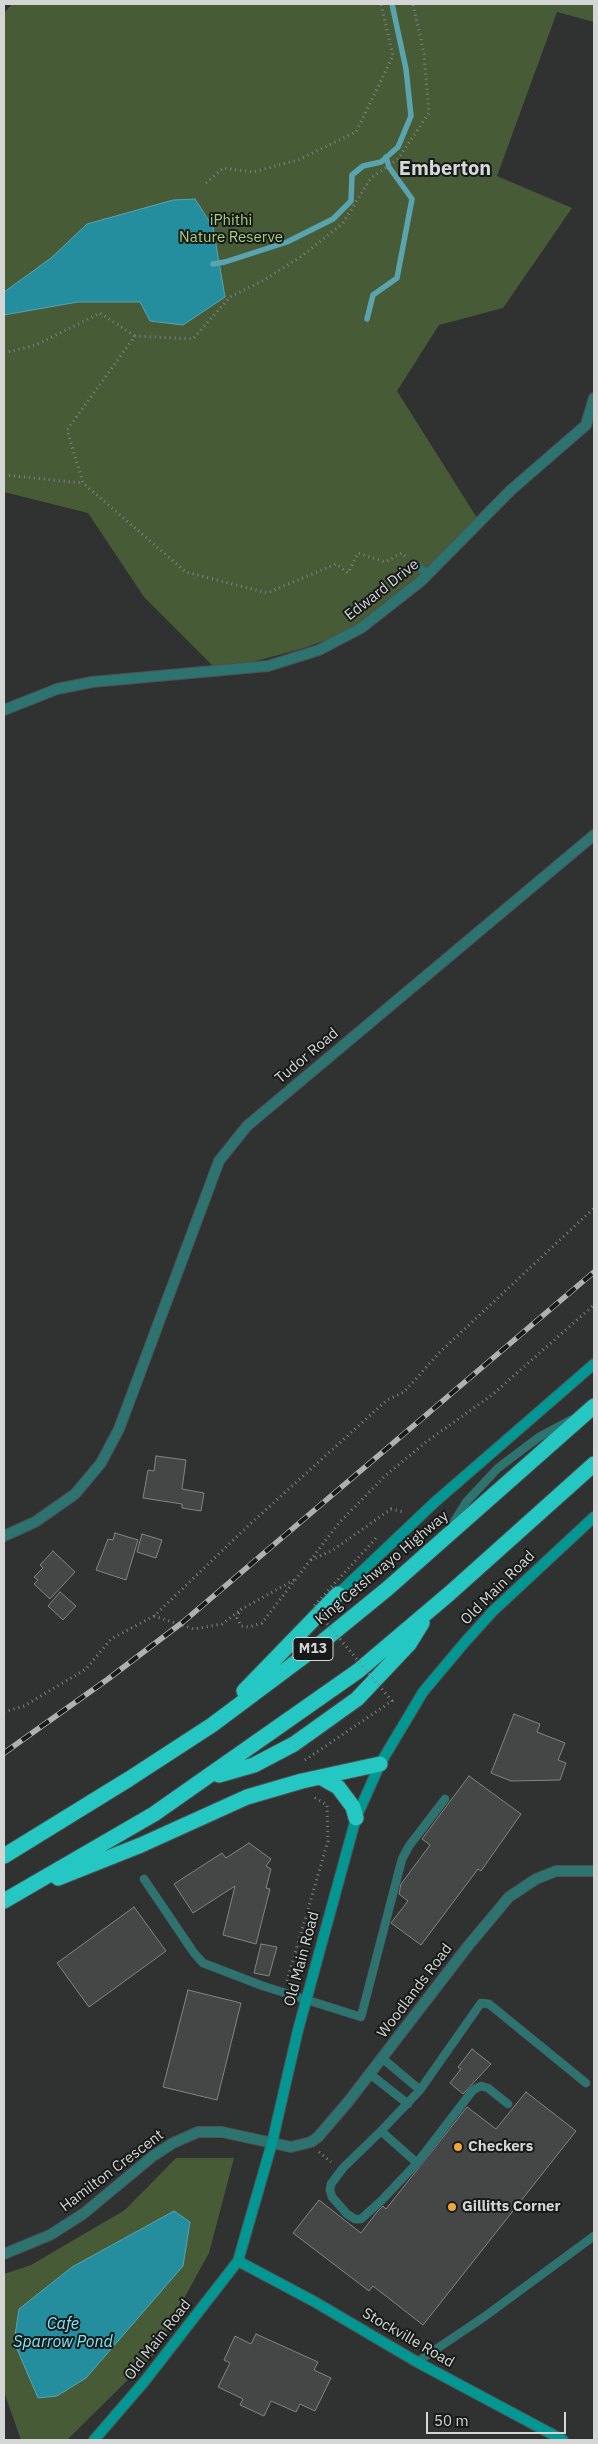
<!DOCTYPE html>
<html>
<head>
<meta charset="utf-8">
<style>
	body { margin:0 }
	#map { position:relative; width:598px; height:2444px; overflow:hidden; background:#2f3231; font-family:"IBM Plex Sans",sans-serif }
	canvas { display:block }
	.frame { position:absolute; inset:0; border:5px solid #d4d6d5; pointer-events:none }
	.scale { position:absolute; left:426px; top:2412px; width:140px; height:22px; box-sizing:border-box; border:2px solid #d4d6d5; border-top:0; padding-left:6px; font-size:15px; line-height:18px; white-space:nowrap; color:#d4d6d5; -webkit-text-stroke:4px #181a19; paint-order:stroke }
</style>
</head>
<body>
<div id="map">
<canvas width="598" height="2444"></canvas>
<div class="frame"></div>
<div class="scale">50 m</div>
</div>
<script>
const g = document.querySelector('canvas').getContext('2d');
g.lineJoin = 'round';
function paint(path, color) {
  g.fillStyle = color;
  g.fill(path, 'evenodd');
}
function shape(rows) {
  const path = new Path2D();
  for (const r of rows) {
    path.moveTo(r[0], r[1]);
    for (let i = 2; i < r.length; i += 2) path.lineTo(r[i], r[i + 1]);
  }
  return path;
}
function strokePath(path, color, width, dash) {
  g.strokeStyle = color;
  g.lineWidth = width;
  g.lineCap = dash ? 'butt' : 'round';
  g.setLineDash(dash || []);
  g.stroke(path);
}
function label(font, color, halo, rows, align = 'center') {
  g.font = font + ' "IBM Plex Sans",sans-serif';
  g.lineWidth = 4;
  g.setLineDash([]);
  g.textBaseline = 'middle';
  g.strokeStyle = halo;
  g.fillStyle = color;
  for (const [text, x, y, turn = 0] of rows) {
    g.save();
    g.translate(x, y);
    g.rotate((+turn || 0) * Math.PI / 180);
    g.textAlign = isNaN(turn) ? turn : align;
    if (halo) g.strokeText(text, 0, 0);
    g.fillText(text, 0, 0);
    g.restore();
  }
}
const green = shape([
	[12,4,594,4,594,22,557,12,497,176,572,208,503,308,439,325,397,391,479,521,421,581,361,628,301,649,218,671,144,597,88,513,4,492,4,13],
	[176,2158,234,2158,209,2253,153,2355,67,2440,21,2440,4,2392,4,2274,31,2265,125,2210]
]);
const water = shape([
	[195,199,213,227,225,297,183,325,150,321,140,302,78,302,4,315,4,292,51,258,87,224,173,200,195,199],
	[174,2211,190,2222,183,2266,86,2378,57,2396,38,2398,14,2342,19,2309,72,2267,174,2211]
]);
const stream = shape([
	[213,264,225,262,287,242,333,219,351,201,352,175,363,166,381,162,398,147,411,116,406,69,392,4],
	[367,319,373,295,397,278,412,199,389,167,386,157]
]);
const building = shape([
	[156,1456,186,1460,182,1489,204,1493,201,1511,182,1508,182,1504,143,1498,148,1470,154,1471,156,1456],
	[115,1533,138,1540,126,1580,96,1570,108,1539,113,1540,115,1533],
	[142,1534,162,1540,156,1558,137,1552,142,1534],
	[53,1551,75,1572,50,1599,34,1584,38,1580,34,1577,43,1568,40,1565,53,1551],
	[60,1592,76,1606,63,1620,48,1606,60,1592],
	[514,1714,540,1724,537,1732,565,1743,558,1760,566,1763,560,1780,511,1781,491,1773,514,1714],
	[469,1776,521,1814,481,1871,478,1869,421,1945,391,1923,408,1901,399,1894,401,1884,430,1845,422,1839,469,1776],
	[249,1843,271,1859,266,1866,271,1869,266,1888,270,1889,256,1944,223,1935,235,1886,193,1913,174,1884,222,1853,226,1858,249,1843],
	[134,1907,166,1951,89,2007,57,1963,134,1907],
	[261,1944,277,1947,269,1976,254,1973,261,1944],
	[188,1990,241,2003,217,2100,163,2087,188,1990],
	[472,2049,491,2064,463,2094,450,2083,461,2069,458,2067,472,2049],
	[526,2092,576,2131,423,2325,373,2286,369,2291,293,2233,319,2200,361,2233,377,2212,383,2206,386,2209,467,2107,496,2129,526,2092],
	[256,2334,318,2362,314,2370,331,2378,315,2411,300,2404,296,2412,271,2401,264,2416,240,2405,243,2399,218,2387,230,2363,224,2360,235,2336,251,2344,256,2334]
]);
const path = shape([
	[206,183,223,168,253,172,298,160,356,132,393,56,381,4],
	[4,353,36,345,100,313,135,336],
	[4,475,83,483],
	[405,556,402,553,385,562,358,553,348,573,336,564,267,593,186,572,83,483,67,430,135,336,193,339,230,297,264,280,302,256,343,223,371,178,398,159,429,113,424,54,413,4],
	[311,1560,333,1550,391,1509,404,1512],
	[294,1580,240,1610,237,1618,241,1626,249,1627,262,1623,339,1523,385,1476,426,1442,492,1395,594,1305],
	[154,1616,194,1629,222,1624,239,1611],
	[4,1712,24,1706,86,1669,111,1639,154,1616,248,1526,387,1400,404,1392,439,1353,594,1208],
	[287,1981,328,1841,327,1805,312,1796],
	[319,2152,331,2162]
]);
const lane = shape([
	[414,564,428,574],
	[452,1525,467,1501,498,1468,539,1437,571,1420],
	[144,1879,194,1953,203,1963,263,1986,361,2017,402,1859,409,1846,445,1799],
	[382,2058,420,2090],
	[370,2074,408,2104],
	[381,2131,420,2090,481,2003,489,2004,586,2083],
	[381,2131,417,2163,381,2201,361,2219,355,2219,347,2214,332,2197,330,2190,331,2184,343,2168,381,2131],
	[417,2163,473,2090,481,2086,488,2088,508,2104],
	[417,2362,484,2317,594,2236]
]);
const street = shape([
	[4,710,57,689,92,682,268,666,319,650,361,628,421,581,511,490,586,425,594,398],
	[4,1536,35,1522,75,1494,101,1463,119,1429,219,1161,247,1126,594,835],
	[4,2254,50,2235,83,2214,153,2156,173,2143,198,2132,222,2132,291,2147,311,2142,318,2137,348,2102,468,1946,509,1897,536,1879,556,1871,594,1871]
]);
const secondary = shape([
	[338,1594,435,1502,594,1364],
	[238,2261,315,2302,417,2362,563,2440],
	[94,2440,144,2382,238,2261,272,2143,298,2030,356,1818,380,1764,423,1692,465,1642,493,1611,594,1517]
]);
const highway = shape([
	[244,1691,338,1594],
	[219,1775,254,1765,294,1744,357,1699,409,1644,422,1623],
	[322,1778,338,1787,353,1807,356,1818],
	[4,1856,129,1779,212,1725,311,1651,387,1589,594,1406],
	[58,1878,141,1845,247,1797,302,1781,380,1764],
	[4,1901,154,1814,358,1671,450,1593,594,1464]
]);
const rail = shape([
	[4,1753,108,1679,183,1622,594,1272]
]);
const pathBridge = shape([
	[305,1760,392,1701,313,1607,378,1536]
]);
const markers = [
	[458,2147,5,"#eea73d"],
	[452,2207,5,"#eea73d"]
];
const shields = [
	[313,1649,40]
];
const shieldNames = [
	["M13",313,1649]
];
const parkNames = [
	["iPhithi",231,221],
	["Nature Reserve",231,238]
];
const streetNames = [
	["Edward Drive",382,590,-38],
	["Tudor Road",307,1056,-40],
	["King Cetshwayo Highway",382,1568,-40],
	["Old Main Road",498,1588,-45],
	["Old Main Road",302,1959,-75],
	["Woodlands Road",415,1991,-53],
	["Hamilton Crescent",112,2171,-37],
	["Stockville Road",408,2338,30],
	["Old Main Road",158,2340,-52]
];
const poiNames = [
	["Checkers",468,2147],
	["Gillitts Corner",462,2207]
];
const waterNames = [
	["Cafe",63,2324],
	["Sparrow Pond",63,2342]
];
const districtNames = [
	["Emberton",445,169]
];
paint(green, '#475b37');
paint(water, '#248e9f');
strokePath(water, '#59a4af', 1);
strokePath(stream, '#59a4af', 5.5);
paint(building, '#444745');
strokePath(building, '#818582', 1);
strokePath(lane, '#4d504f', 9);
strokePath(street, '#4d504f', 12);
strokePath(secondary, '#4d504f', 12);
strokePath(highway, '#4d504f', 17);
strokePath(path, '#818483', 3, [1, 4]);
strokePath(lane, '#2d7370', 8);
strokePath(street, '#2d7370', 10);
strokePath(secondary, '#029793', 10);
strokePath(highway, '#24c7c2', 15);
strokePath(rail, '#aeb1b0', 5.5);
strokePath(rail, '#181a19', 4, [11]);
strokePath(pathBridge, '#818483', 3, [1, 4]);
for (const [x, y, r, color] of markers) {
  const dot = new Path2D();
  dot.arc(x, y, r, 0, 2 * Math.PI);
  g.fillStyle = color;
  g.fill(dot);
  strokePath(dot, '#181a19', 2);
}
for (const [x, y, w] of shields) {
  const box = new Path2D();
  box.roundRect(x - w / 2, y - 11.5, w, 23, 4);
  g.fillStyle = '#181a19';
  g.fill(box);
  strokePath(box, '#d4d6d5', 1);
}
label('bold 14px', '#d4d6d5', null, shieldNames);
label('15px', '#a2d17b', '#181a19', parkNames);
label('15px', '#d4d6d5', '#181a19', streetNames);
label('bold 15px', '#d4d6d5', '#181a19', poiNames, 'left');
label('italic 16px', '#82e9fc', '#181a19', waterNames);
label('bold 20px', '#d4d9d7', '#181a19', districtNames);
</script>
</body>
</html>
